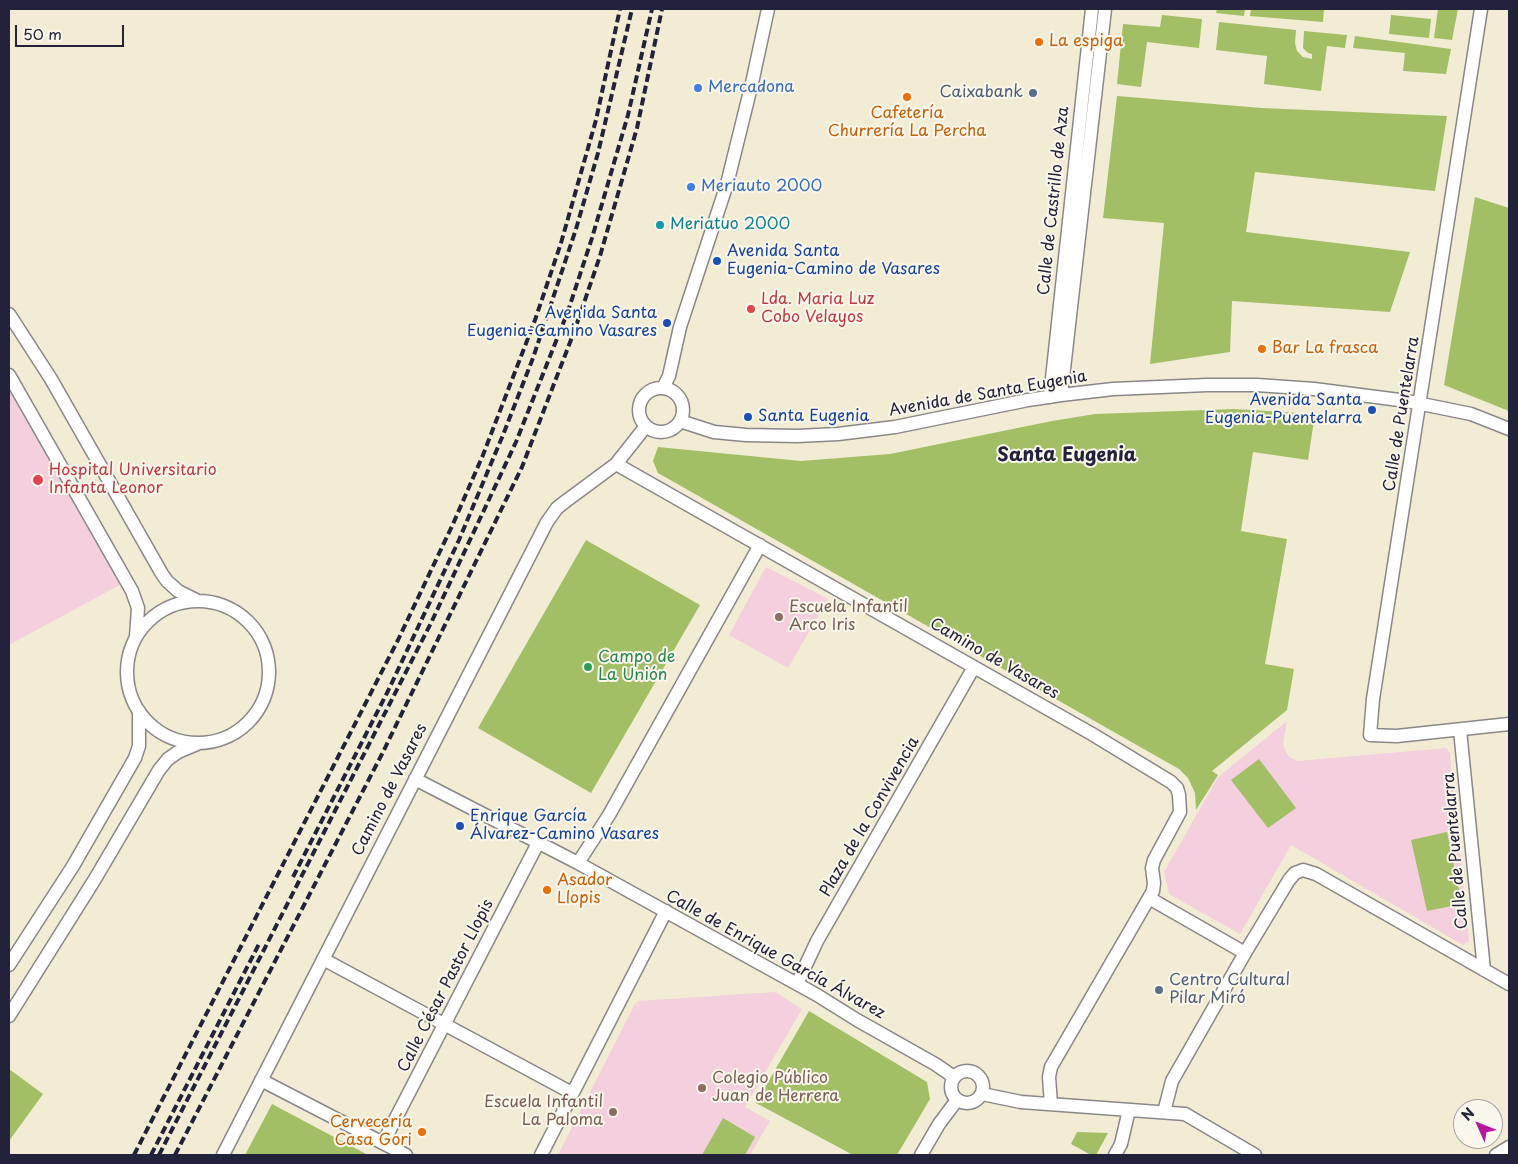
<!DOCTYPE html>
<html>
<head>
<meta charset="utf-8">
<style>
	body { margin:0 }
	#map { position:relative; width:1518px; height:1164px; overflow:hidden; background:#f3ecd5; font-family:"Playpen Sans",sans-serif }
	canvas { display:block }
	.frame { position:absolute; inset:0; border:10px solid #22223b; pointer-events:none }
	.north { position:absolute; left:1453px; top:1099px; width:50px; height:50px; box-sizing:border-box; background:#fbf7ec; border:1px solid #a4a2a5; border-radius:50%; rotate:314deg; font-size:14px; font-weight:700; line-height:20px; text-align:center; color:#22223b }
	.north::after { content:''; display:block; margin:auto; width:18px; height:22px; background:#b5179e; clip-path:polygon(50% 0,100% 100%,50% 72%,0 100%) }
	.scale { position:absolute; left:15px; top:25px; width:109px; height:22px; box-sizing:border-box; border:2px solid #22223b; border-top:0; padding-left:6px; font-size:15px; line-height:18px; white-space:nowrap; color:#22223b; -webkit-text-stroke:4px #fbf7ec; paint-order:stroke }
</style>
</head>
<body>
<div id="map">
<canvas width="1518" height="1164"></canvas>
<div class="frame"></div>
<div class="north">N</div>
<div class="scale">50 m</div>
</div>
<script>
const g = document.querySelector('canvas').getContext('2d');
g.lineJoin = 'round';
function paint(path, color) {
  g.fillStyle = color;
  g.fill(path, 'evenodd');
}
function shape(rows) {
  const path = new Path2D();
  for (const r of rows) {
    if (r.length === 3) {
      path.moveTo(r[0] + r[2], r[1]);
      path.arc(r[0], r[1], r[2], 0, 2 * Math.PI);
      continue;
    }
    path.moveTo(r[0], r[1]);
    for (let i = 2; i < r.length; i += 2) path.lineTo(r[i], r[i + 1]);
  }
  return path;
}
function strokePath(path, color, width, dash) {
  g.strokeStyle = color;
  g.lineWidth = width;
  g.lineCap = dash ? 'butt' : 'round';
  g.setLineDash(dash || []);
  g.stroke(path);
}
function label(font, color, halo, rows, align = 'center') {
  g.font = font + ' "Playpen Sans",sans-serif';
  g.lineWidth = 4;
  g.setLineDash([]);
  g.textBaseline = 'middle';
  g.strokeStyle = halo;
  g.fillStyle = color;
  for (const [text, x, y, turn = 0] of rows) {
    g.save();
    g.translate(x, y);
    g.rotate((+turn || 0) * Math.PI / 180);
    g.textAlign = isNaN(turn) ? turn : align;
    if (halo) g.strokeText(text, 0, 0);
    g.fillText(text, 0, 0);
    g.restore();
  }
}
const built = shape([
	[9,380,127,581,9,645],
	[766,567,828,599,788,668,729,635],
	[1287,721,1283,744,1285,750,1289,757,1298,761,1446,748,1450,753,1469,941,1463,945,1291,845,1240,934,1169,894,1164,872,1218,777],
	[775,992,802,1009,745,1107,770,1121,750,1155,558,1155,636,1002,639,1014,637,1001]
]);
const green = shape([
	[1217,9,1245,9,1244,16,1216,13],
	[1251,9,1324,9,1323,22,1250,16],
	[1438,9,1458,9,1452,40,1434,38],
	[1162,15,1202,19,1199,48,1147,42,1141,87,1117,84,1123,24,1160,27],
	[1391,15,1431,19,1429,38,1389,34],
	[1219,22,1296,30,1295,43,1297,51,1303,57,1312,59,1312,54,1308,53,1303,48,1304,31,1347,35,1345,48,1327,46,1321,91,1264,84,1267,56,1216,50],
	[1355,36,1451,49,1446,74,1403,71,1405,53,1353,48],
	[1117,96,1262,108,1447,116,1435,191,1255,172,1246,232,1410,252,1390,312,1232,301,1230,352,1150,364,1164,223,1103,218],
	[1475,197,1509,208,1509,411,1444,385],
	[1235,409,1315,414,1308,460,1253,452,1241,531,1287,539,1265,664,1294,669,1287,710,1212,771,1218,775,1196,810,1195,793,1188,778,1179,769,658,473,653,461,658,447,801,461,890,454,1052,421,1095,414],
	[586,540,700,605,591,793,478,728],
	[1259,759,1296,808,1268,828,1231,780],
	[1447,832,1462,904,1427,911,1411,840],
	[809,1011,927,1082,930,1099,897,1155,853,1155,756,1103],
	[9,1069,43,1094,9,1141],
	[272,1104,368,1155,245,1155],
	[723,1118,755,1137,745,1155,702,1155],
	[1077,1132,1108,1133,1096,1155,1091,1155,1071,1144]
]);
const street = shape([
	[1481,9,1373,699,1370,735,1397,736,1509,724],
	[9,314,51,379,162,574,167,581,178,591,196,600],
	[9,375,132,591,138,608,136,637],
	[663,388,669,376,680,327,727,184,752,83,768,9],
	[661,410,22],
	[1061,395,1105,9],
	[1050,397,1092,9],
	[680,421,714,432,746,435,797,436,838,434,895,427,1028,400,1061,395,1113,389,1207,385,1257,385,1314,389,1407,401,1471,414,1509,429],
	[616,464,1092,734,1171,782,1177,788,1179,795,1180,812,1154,860,1152,868,1154,883,1153,891,1149,898],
	[198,672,71],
	[1460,730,1484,970],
	[415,779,578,863,817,995,857,1020,935,1064,954,1077],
	[578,863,609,815,760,545],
	[1245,953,1289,880,1295,873,1303,870,1316,874,1509,984],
	[323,959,572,1093],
	[9,965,73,866,135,758,139,746,139,711],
	[797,984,817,941,974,667],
	[9,1016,95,879,159,770,168,759,178,752,197,744],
	[967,1087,16],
	[261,1080,406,1155],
	[982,1094,1021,1102,1185,1114,1255,1155],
	[1051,1104,1049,1077,1051,1067,1149,898,1245,953,1172,1081,1164,1112],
	[383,1143,538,843],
	[223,1155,547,522,557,508,566,501,616,464,646,426],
	[541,1155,666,911],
	[921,1155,939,1124,957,1100],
	[1115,1155,1121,1144,1129,1110],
	[1496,1155,1509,1147]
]);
const rail = shape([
	[293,877,388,691,459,540,503,435,533,358,576,229,598,153,632,9],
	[134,1155,398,640,453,524,483,455,535,320,561,243,596,120,620,9],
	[151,1155,259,944],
	[159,1155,431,623,516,442,568,311,592,238,628,115,652,9],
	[175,1155,382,754,522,467,574,332,600,256,637,128,662,9]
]);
const markers = [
	[1039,42,5,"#e8710a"],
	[698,88,5,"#3f7fe0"],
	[1033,93,5,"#5c6f8a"],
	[907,97,5,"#e8710a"],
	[691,187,5,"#3f7fe0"],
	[660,225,5,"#0f9aa8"],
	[717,261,5,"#1a4fb4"],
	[751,309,5,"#e0444e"],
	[667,323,5,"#1a4fb4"],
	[1262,349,5,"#e8710a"],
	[1372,410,5,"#1a4fb4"],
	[748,417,5,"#1a4fb4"],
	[38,480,6,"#e0444e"],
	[779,617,5,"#8d6e63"],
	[588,667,5,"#2e9e5b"],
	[460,826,5,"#1a4fb4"],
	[547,890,5,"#e8710a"],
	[1159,990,5,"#5c6f8a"],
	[702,1088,5,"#8d6e63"],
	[613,1112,5,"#8d6e63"],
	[422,1132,5,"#e8710a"]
];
const foodNames = [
	["La espiga",1049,42],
	["Cafetería",907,114,"center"],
	["Churrería La Percha",907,132,"center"],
	["Bar La frasca",1272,349],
	["Asador",557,881],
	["Llopis",557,899],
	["Cervecería",412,1123,"right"],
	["Casa Gori",412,1141,"right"]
];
const shopNames = [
	["Mercadona",708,88],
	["Meriauto 2000",701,187]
];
const serviceNames = [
	["Caixabank",1023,93],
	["Centro Cultural",1169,981,"left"],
	["Pilar Miró",1169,999,"left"]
];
const streetNames = [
	["Calle de Castrillo de Aza",1054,201,-84],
	["Avenida de Santa Eugenia",988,394,-10],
	["Calle de Puentelarra",1402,414,-81],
	["Camino de Vasares",994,659,30],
	["Camino de Vasares",390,790,-63],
	["Plaza de la Convivencia",870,817,-60],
	["Calle de Puentelarra",1456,851,-95],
	["Calle de Enrique García Álvarez",775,955,29],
	["Calle César Pastor Llopis",446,986,-63]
];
const cultureNames = [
	["Meriatuo 2000",670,225]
];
const transitNames = [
	["Avenida Santa",727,252],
	["Eugenia-Camino de Vasares",727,270],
	["Avenida Santa",657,314,"right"],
	["Eugenia-Camino Vasares",657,332,"right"],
	["Avenida Santa",1362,401,"right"],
	["Eugenia-Puentelarra",1362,419,"right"],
	["Santa Eugenia",758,417],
	["Enrique García",470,817],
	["Álvarez-Camino Vasares",470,835]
];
const healthNames = [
	["Lda. Maria Luz",761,300],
	["Cobo Velayos",761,318],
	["Hospital Universitario",49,471],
	["Infanta Leonor",49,489]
];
const educationNames = [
	["Escuela Infantil",789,608],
	["Arco Iris",789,626],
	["Colegio Público",712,1079],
	["Juan de Herrera",712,1097],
	["Escuela Infantil",603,1103,"right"],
	["La Paloma",603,1121,"right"]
];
const leisureNames = [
	["Campo de",598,658],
	["La Unión",598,676]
];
const quarterNames = [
	["Santa Eugenia",1067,456]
];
paint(built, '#f4cfdd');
paint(green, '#a2bf66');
strokePath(street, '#8a8788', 15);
strokePath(street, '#fff', 12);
strokePath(rail, '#22223b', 4, [8, 4]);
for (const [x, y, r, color] of markers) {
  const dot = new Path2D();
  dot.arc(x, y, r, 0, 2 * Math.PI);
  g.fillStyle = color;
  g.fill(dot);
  strokePath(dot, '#fbf7ec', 2);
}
label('16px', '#c56008', '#fbf7ec', foodNames, 'left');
label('16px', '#366cbe', '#fbf7ec', shopNames, 'left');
label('16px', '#4e5e75', '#fbf7ec', serviceNames, 'right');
label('16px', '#22223b', '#fbf7ec', streetNames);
label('16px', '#0d838f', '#fbf7ec', cultureNames, 'left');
label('16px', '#164399', '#fbf7ec', transitNames, 'left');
label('16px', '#be3a42', '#fbf7ec', healthNames, 'left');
label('16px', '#785e54', '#fbf7ec', educationNames, 'left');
label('16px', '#27864d', '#fbf7ec', leisureNames, 'left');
label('bold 19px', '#22223b', '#fbf7ec', quarterNames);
</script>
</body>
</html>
